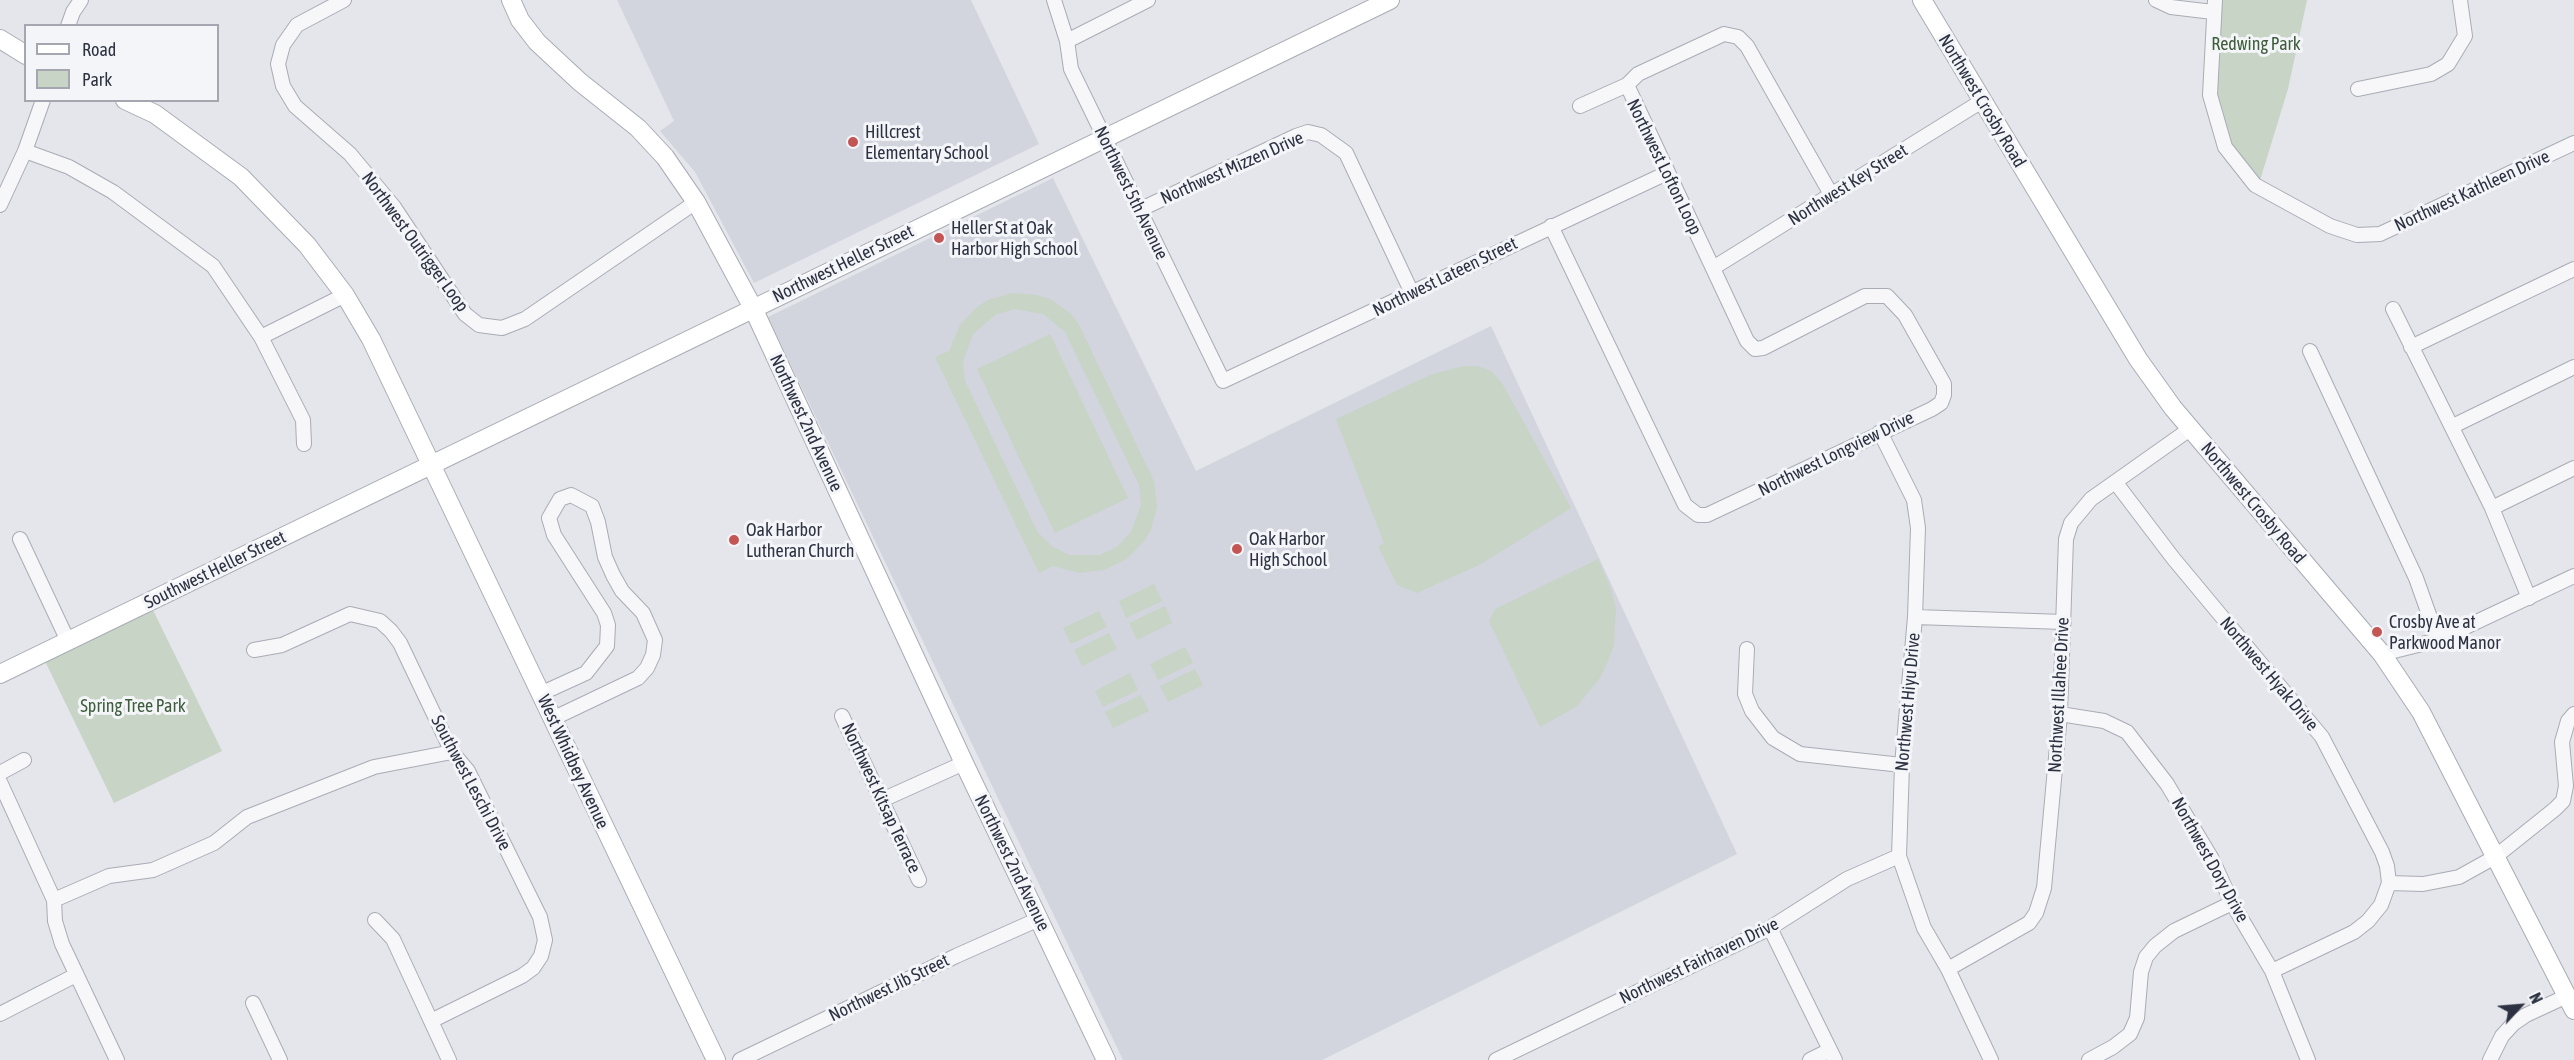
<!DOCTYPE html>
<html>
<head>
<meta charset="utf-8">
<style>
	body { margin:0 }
	#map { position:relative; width:2574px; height:1060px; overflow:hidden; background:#e4e6eb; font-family:"Asap Condensed",sans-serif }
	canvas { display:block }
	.legend { position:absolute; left:24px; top:24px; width:195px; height:78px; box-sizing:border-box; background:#f4f5f8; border:2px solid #a4a7af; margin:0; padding:8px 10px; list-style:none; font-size:18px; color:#2d3242 }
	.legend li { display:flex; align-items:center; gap:12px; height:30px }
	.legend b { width:30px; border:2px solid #a4a7af }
	.north { position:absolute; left:2490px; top:976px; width:60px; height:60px; -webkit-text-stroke:4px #f4f5f8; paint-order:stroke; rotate:64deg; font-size:16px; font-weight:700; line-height:24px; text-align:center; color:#2d3242 }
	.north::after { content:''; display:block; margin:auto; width:21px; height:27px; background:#2d3242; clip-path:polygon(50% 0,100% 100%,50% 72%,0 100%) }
</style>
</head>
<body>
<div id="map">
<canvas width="2574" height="1060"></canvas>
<ul class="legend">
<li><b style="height:8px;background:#fff"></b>Road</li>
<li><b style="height:16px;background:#c7d4c6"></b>Park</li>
</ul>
<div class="north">N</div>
</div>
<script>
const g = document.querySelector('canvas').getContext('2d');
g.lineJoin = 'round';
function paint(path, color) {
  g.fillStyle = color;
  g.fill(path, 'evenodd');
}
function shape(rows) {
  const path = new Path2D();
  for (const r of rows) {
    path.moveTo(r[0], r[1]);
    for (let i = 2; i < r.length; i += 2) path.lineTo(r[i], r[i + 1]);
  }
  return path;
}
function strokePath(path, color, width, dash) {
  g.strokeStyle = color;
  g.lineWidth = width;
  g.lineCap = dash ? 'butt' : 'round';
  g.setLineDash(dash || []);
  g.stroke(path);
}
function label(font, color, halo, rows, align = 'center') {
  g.font = font + ' "Asap Condensed",sans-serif';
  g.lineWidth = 6;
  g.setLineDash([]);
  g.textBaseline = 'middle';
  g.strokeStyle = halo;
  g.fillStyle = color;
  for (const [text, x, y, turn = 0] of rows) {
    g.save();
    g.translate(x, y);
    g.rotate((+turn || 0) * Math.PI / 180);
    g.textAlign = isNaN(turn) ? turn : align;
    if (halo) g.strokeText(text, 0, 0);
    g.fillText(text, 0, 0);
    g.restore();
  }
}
const built = shape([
	[617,0,971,0,1039,144,754,283,695,172,660,131,674,121],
	[1053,178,1196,471,1491,326,1737,854,1322,1060,1123,1060,768,317]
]);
const green = shape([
	[2215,0,2307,0,2288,89,2258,187,2215,121],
	[1012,293,1037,295,1050,299,1070,313,1078,323,1154,481,1157,506,1151,530,1144,541,1127,559,1104,570,1079,573,1053,566,1039,573,935,357,949,351,960,325,977,307,988,300],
	[1014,309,1043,314,1065,332,1139,485,1141,505,1131,532,1117,547,1100,555,1070,555,1053,547,1038,533,965,381,963,362,973,334,995,315],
	[1050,334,1128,498,1055,533,977,369],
	[1463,366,1478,366,1491,371,1502,383,1571,508,1481,564,1417,593,1397,585,1378,546,1384,543,1336,419,1430,375],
	[1598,559,1611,589,1616,608,1614,645,1608,661,1600,678,1576,707,1540,727,1489,621,1495,609],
	[1154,584,1162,601,1126,618,1119,601],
	[1165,606,1172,623,1137,640,1129,623],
	[152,608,222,751,114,803,45,661],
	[1099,611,1107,627,1071,644,1063,628],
	[1109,633,1117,649,1082,666,1074,650],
	[1185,647,1193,663,1158,680,1150,664],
	[1195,669,1203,685,1168,702,1160,686],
	[1130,673,1138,690,1103,707,1095,691],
	[1141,695,1149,711,1113,728,1105,712]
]);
const street = shape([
	[344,0,297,25,283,45,278,64,283,86,295,106,350,154,394,207,465,314,479,325,502,328,525,319,696,202],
	[1054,0,1067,41,1071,69,1223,381,1667,173],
	[2156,0,2171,7,2213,12],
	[2215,0,2210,95,2225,147,2255,185,2330,226,2357,235,2380,234,2574,143],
	[68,26,73,12,81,0],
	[1067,41,1148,0],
	[2358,89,2431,74,2448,64,2465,36,2460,0],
	[1580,106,1627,85],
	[25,151,69,167,113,192,213,266,261,337,303,420,304,444],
	[0,205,25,151,43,100],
	[1139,210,1296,136,1308,132,1321,135,1346,153,1412,293],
	[1551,226,1685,505,1698,515,1707,515,1932,409,1941,403,1944,395,1944,384,1905,315,1887,296,1865,296,1763,348,1755,349,1747,341,1627,85,1638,74,1724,34,1738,37,1747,46,1832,196],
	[1713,268,1982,101],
	[2393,309,2492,508,2529,598],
	[261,337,345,295],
	[2411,347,2574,269],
	[2310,351,2416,578,2438,640],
	[2453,426,2574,367],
	[1880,432,1914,500,1918,528,1915,617,1902,765,1899,856,1924,928,1948,969,1991,1060],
	[2116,483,2173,558,2322,737,2382,852,2387,866,2389,883],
	[2492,508,2574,468],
	[20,539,68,641],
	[1915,617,2064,622],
	[1747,649,1745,694,1752,711,1773,738,1800,754,1902,765],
	[254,650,282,645,350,614,380,621,391,631,400,643,452,752,468,771,540,917,545,940,541,956,533,968,522,976,431,1021],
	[2382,654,2438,640,2574,576],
	[540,694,586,673,607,646,608,625,604,613,554,535,549,518,560,499,571,495,592,506,598,522,605,557,613,575,622,591,643,613,655,640,653,655,647,668,638,678,552,719],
	[2060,714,2104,721,2127,732,2167,784,2212,859,2232,903,2272,971,2308,1060],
	[842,716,919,880],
	[0,773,24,760],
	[0,782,54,900,55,921,62,944,117,1060],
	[882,800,964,763],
	[54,900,109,876,153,870,214,843,247,817,374,767,452,752],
	[375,920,393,939,449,1060],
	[1770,928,1835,1060],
	[1948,969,2029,923,2036,913,2044,888,2060,714,2066,539,2071,523,2091,499,2190,429],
	[2272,971,2354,932,2368,921,2381,905,2389,883,2423,884,2459,877,2495,857,2555,809,2563,801,2566,786,2562,742,2568,721,2574,714],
	[253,1003,280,1060],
	[0,1014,76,975],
	[740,1060,956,956,1039,919],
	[1496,1060,1770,928,1847,879,1899,856],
	[1810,1060,1830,1050],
	[2089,1060,2113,1047,2130,1034,2137,1018,2141,972,2146,957,2155,946,2174,931,2232,903],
	[2490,1060,2502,1036,2513,1024,2526,1015,2567,996]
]);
const secondary = shape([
	[511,0,520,20,537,42,580,82,638,128,665,157,696,202,753,308,964,763,1106,1060],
	[1922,0,2138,359,2173,408,2382,654,2421,712,2574,1010],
	[0,39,26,55],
	[125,100,155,114,241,177,307,245,345,295,371,339,716,1060],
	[0,674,1390,0]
]);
const markers = [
	[853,142,6,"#c45555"],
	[939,238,6,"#c45555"],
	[734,540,6,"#c45555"],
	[1237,549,6,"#c45555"],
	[2377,632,6,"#c45555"]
];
const parkNames = [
	["Redwing Park",2256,44],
	["Spring Tree Park",133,706]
];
const streetNames = [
	["Northwest Crosby Road",1982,101,59],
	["Northwest Lofton Loop",1664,167,64],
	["Northwest Mizzen Drive",1232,168,-24],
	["Northwest Key Street",1848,185,-32],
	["Northwest Kathleen Drive",2472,191,-25],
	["Northwest 5th Avenue",1131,193,64],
	["Northwest Outrigger Loop",415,242,54],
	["Northwest Heller Street",843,264,-26],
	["Northwest Lateen Street",1445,277,-26],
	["Northwest 2nd Avenue",806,423,65],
	["Northwest Longview Drive",1836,454,-26],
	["Northwest Crosby Road",2253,503,50],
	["Southwest Heller Street",215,570,-26],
	["Northwest Hyak Drive",2269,674,50],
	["Northwest Illahee Drive",2059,695,-87],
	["Northwest Hiyu Drive",1908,702,-85],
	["West Whidbey Avenue",573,762,65],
	["Southwest Leschi Drive",471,783,62],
	["Northwest Kitsap Terrace",881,798,65],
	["Northwest Dory Drive",2210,860,61],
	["Northwest 2nd Avenue",1012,863,64],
	["Northwest Fairhaven Drive",1699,961,-26],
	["Northwest Jib Street",889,988,-26]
];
const poiNames = [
	["Hillcrest",865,132],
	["Elementary School",865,153],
	["Heller St at Oak",951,228],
	["Harbor High School",951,249],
	["Oak Harbor",746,530],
	["Lutheran Church",746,551],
	["Oak Harbor",1249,539],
	["High School",1249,560],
	["Crosby Ave at",2389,622],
	["Parkwood Manor",2389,643]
];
paint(built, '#d2d5dd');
paint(green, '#c7d4c6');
strokePath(street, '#a9acb5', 16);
strokePath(secondary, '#a9acb5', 20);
strokePath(street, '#f7f7f9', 14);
strokePath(secondary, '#fff', 18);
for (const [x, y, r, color] of markers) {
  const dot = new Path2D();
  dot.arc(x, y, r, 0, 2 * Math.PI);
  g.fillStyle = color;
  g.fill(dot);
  strokePath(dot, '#f4f5f8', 2);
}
label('18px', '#3d5d3b', '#f4f5f8', parkNames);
label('18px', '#2d3242', '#f4f5f8', streetNames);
label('18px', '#2d3242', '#f4f5f8', poiNames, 'left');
</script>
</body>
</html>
